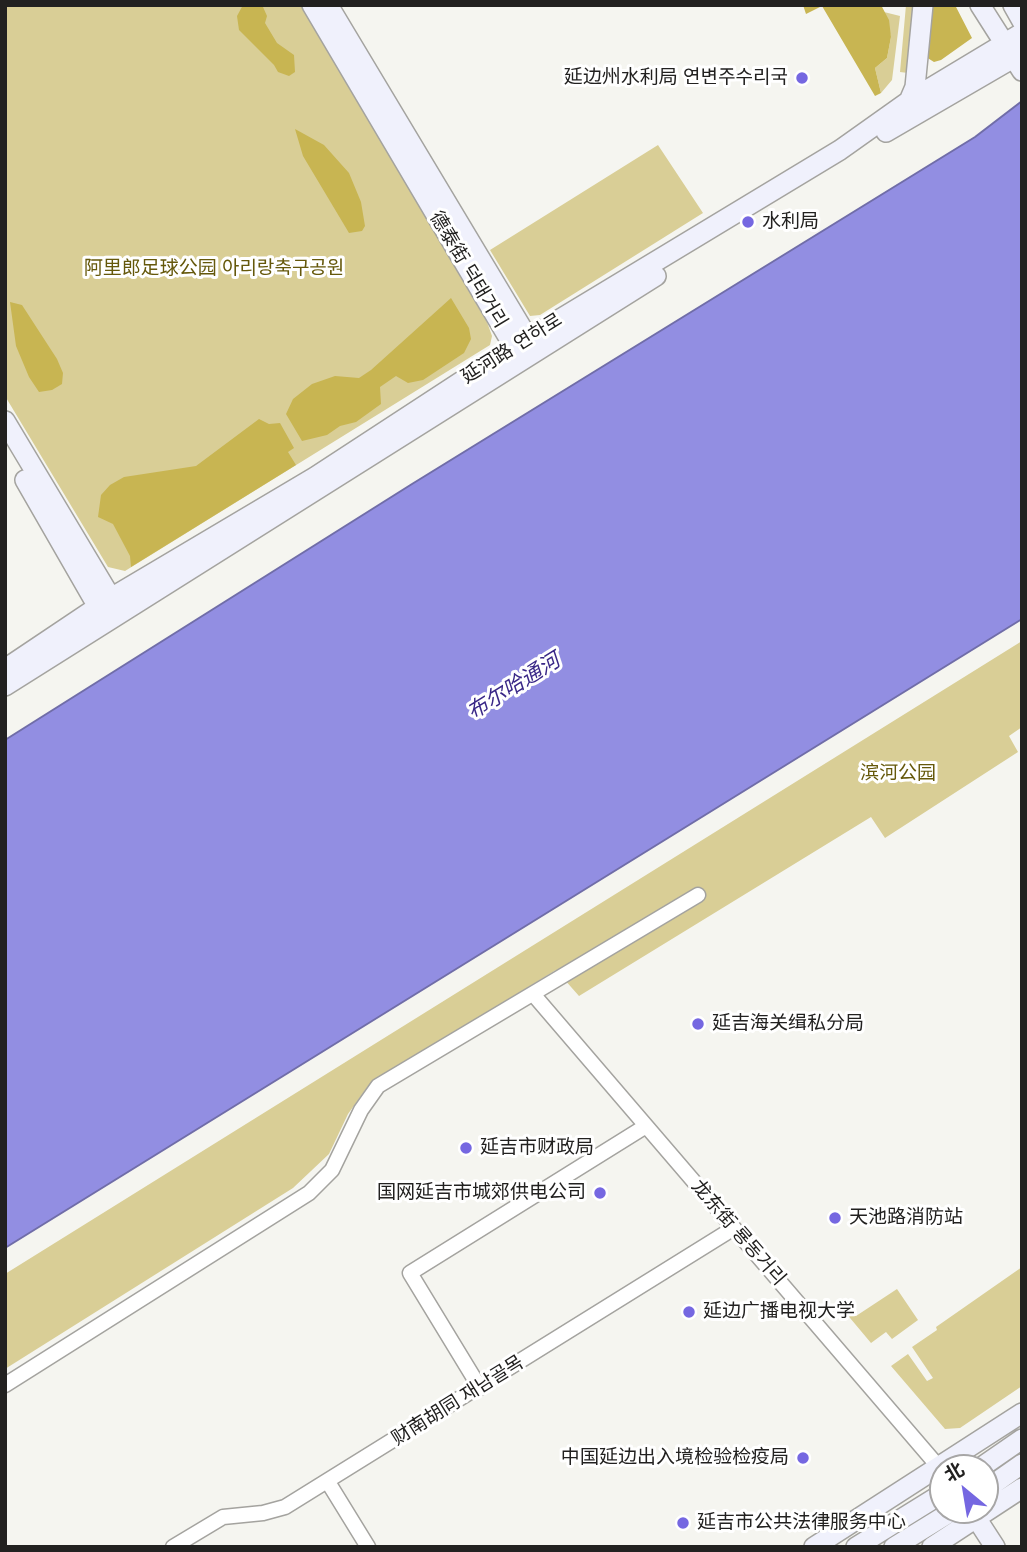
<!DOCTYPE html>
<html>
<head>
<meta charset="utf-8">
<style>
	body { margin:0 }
	#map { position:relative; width:1027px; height:1552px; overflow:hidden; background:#f5f5f0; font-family:Helvetica,"Noto Sans SC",sans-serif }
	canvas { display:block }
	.frame { position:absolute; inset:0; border:7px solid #222120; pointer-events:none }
	.north { position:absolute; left:929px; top:1454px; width:70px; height:70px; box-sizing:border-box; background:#fff; border:2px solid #a7a6a6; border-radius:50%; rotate:330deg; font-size:19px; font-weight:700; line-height:28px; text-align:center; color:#222120 }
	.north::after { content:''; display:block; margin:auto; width:24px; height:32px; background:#7567e1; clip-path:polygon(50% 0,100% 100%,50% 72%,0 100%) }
</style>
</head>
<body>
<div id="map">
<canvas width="1027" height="1552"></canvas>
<div class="frame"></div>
<div class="north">北</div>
</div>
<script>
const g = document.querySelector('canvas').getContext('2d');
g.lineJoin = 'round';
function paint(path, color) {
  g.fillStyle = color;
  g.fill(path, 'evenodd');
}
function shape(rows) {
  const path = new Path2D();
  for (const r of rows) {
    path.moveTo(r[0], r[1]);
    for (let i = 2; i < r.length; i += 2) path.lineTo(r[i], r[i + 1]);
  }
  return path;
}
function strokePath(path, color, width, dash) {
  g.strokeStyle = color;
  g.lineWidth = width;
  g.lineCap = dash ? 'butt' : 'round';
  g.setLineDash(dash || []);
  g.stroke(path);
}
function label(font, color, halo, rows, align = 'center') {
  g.font = font + ' Helvetica,"Noto Sans SC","Noto Sans KR",sans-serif';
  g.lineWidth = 6;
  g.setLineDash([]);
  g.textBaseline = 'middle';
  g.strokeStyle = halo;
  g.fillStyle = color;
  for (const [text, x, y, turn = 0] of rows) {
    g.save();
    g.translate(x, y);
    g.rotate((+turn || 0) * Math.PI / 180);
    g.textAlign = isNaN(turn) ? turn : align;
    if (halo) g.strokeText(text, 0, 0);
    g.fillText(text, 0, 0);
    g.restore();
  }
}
const green = shape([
	[5,5,301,5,487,322,492,336,490,345,125,571,108,567,5,396],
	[906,5,915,5,908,73,900,72],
	[884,12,900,16,892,80,881,93,875,68,887,58,891,37],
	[658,145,703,213,540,315,530,316,490,250],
	[1022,641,1022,727,1009,736,1018,752,885,838,871,817,579,996,556,970,368,1086,348,1114,329,1154,293,1188,5,1369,5,1274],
	[1022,1267,1022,1386,960,1428,945,1429,891,1366,908,1354,927,1381,933,1378,912,1347,937,1330,936,1327],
	[897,1289,918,1320,892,1339,886,1332,871,1343,845,1312,850,1309,856,1316]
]);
const forest = shape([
	[243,5,263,7,267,16,265,23,277,43,294,55,295,72,289,76,278,72,274,65,239,30,237,16],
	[803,5,881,5,889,20,891,37,887,58,875,68,881,93,875,96,822,6,806,14],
	[932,5,955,5,972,38,941,60,934,62,926,57],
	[295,129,324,145,349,173,361,202,365,226,362,231,349,233,303,156],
	[451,298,469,328,471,339,464,353,423,380,408,383,396,376,380,387,381,404,356,422,340,426,327,435,302,441,286,414,293,399,312,384,335,376,359,378,371,370],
	[10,302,22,305,57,359,63,373,62,384,52,390,39,392,29,377,16,346],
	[259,419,269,424,280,423,294,448,288,452,296,465,131,567,130,556,113,524,98,517,101,495,110,485,124,477,196,466]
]);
const water = shape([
	[1022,101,1022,619,5,1248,5,740,412,484,975,137,1022,101]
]);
const street = shape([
	[533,994,943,1472],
	[5,1385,309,1193,332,1170,361,1110,378,1086,698,895],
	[480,1388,410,1273,646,1126],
	[328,1482,368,1547],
	[173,1547,223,1517,263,1513,285,1507,734,1228]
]);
const secondary = shape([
	[312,5,514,347,522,354],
	[328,5,523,330,527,351],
	[980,5,1022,71],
	[1013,5,1022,21],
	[909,101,915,87,923,5],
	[886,132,1022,53],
	[5,421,111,598,113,611],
	[25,480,98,607,107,614],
	[5,669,111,598,315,477,514,347,840,150,909,101,1022,33],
	[5,686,656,276],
	[980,1468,1022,1439],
	[985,1490,1022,1464],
	[971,1510,995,1547],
	[814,1547,1022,1413],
	[856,1547,943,1493],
	[894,1547,954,1510],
	[932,1547,1022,1488]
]);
const markers = [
	[802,78,7,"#7567e1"],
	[748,222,7,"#7567e1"],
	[698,1024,7,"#7567e1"],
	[466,1148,7,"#7567e1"],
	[600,1193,7,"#7567e1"],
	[835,1218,7,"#7567e1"],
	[689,1312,7,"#7567e1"],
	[803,1458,7,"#7567e1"],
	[683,1523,7,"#7567e1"]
];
const poiNames = [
	["延边州水利局 연변주수리국",788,78,"right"],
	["水利局",762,222],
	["延吉海关缉私分局",712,1024],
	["延吉市财政局",480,1148],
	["国网延吉市城郊供电公司",586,1193,"right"],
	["天池路消防站",849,1218],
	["延边广播电视大学",703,1312],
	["中国延边出入境检验检疫局",789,1458,"right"],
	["延吉市公共法律服务中心",697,1523]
];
const parkNames = [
	["阿里郎足球公园 아리랑축구공원",214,269],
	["滨河公园",898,774]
];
const streetNames = [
	["德泰街 덕태거리",468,270,59],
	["延河路 연하로",512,349,-32],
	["龙东街 룡동거리",738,1233,49],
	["财南胡同 재남골목",458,1401,-32]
];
const waterNames = [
	["布尔哈通河",514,687,-32]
];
paint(green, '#d9ce96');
paint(forest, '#c8b552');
paint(water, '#928ee2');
strokePath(water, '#706da8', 2);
strokePath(street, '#a4a39f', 17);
strokePath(secondary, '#a4a39f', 22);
strokePath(street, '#fff', 14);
strokePath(secondary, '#f0f1fc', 19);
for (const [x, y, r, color] of markers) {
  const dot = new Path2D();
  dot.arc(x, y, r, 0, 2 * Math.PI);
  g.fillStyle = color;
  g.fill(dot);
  strokePath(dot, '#fff', 2.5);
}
label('19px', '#222120', '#fff', poiNames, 'left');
label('19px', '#65580b', '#fff', parkNames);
label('19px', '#222120', '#fff', streetNames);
label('italic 21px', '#392787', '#fff', waterNames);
</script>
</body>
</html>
